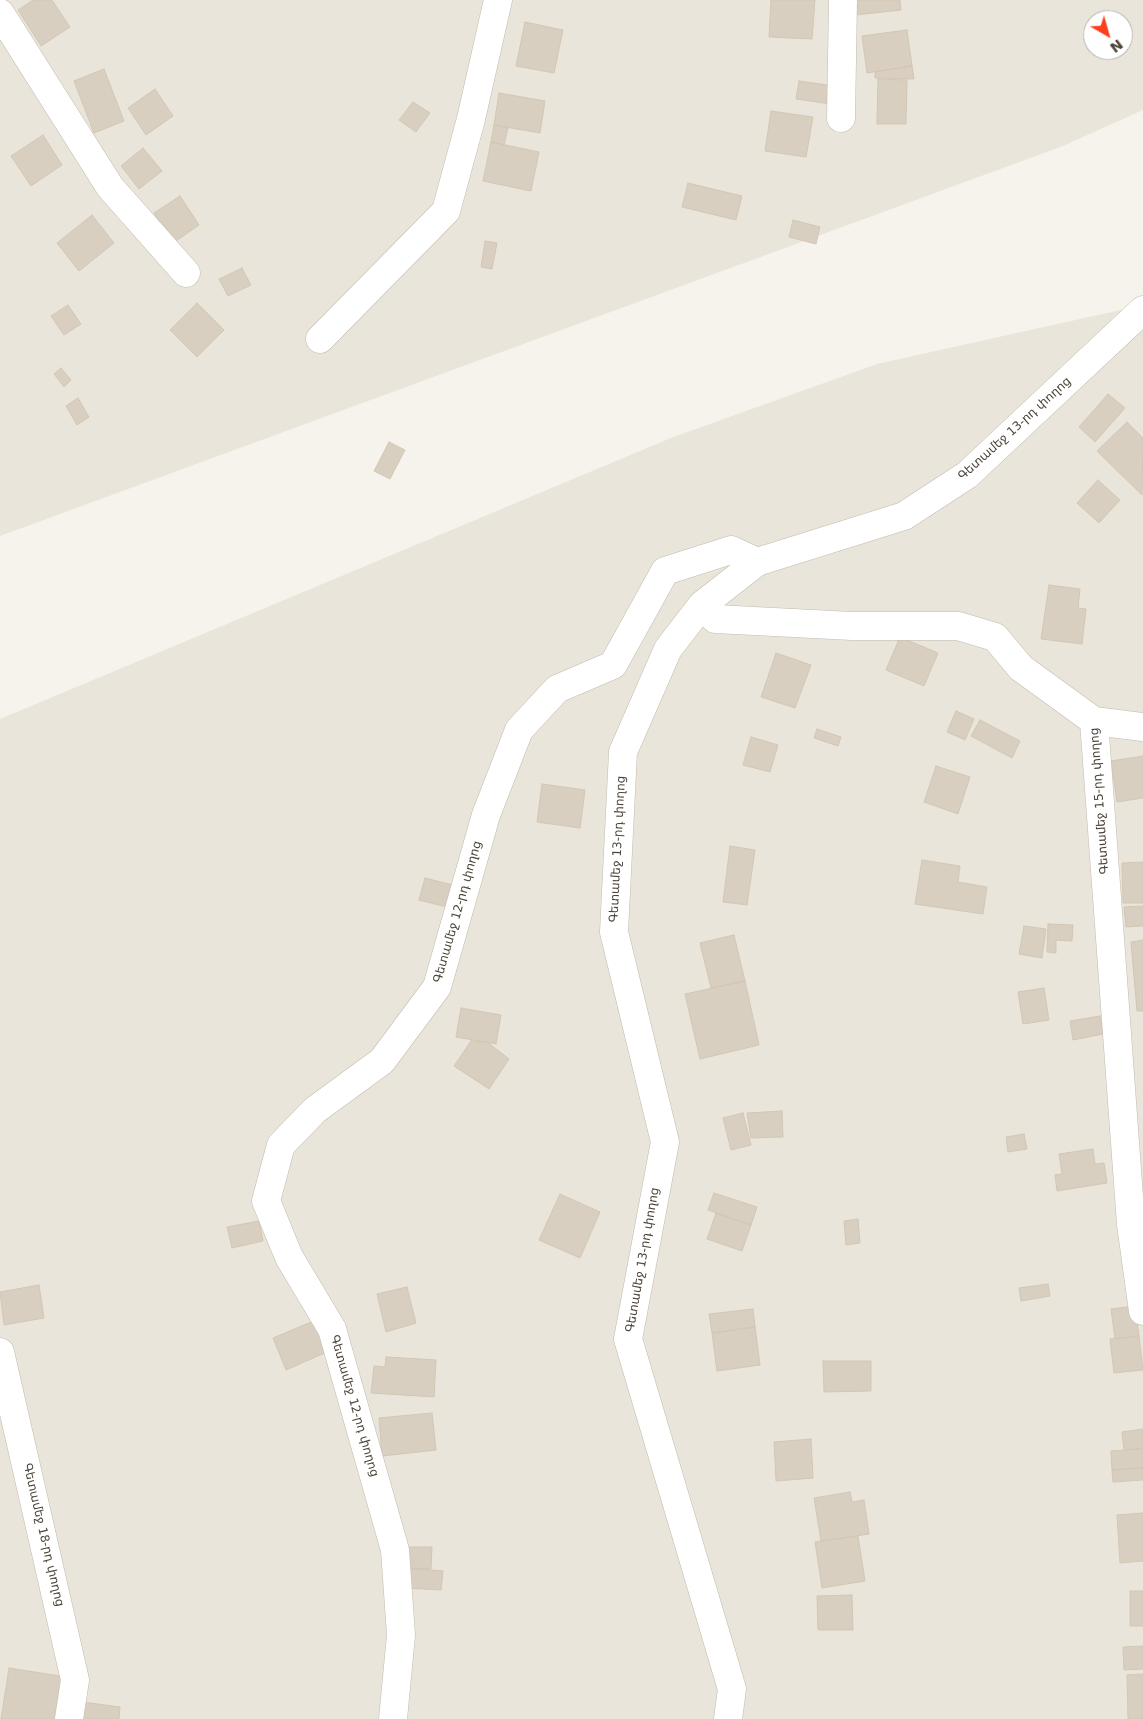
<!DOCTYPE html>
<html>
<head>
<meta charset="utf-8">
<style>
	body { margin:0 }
	#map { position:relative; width:1143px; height:1719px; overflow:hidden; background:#f6f3ec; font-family:"DejaVu Sans",sans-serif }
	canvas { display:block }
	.north { position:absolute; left:1083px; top:10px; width:50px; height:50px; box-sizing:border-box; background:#fff; border:1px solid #b7b4b0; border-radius:50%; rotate:142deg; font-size:14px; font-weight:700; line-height:20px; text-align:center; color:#4b4439 }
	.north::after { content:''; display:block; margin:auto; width:18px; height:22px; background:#fc3f1d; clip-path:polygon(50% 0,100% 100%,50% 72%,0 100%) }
</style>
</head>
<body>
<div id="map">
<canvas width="1143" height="1719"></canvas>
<div class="north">N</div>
</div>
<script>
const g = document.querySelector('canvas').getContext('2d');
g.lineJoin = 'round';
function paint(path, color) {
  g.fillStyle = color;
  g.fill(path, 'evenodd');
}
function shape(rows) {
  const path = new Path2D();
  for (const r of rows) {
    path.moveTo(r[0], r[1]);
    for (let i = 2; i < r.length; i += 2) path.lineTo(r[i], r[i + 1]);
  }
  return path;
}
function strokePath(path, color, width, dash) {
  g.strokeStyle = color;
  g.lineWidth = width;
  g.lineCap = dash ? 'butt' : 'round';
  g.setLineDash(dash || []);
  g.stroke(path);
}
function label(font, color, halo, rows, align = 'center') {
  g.font = font + ' "DejaVu Sans","Noto Sans Armenian",sans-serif';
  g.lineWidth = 4;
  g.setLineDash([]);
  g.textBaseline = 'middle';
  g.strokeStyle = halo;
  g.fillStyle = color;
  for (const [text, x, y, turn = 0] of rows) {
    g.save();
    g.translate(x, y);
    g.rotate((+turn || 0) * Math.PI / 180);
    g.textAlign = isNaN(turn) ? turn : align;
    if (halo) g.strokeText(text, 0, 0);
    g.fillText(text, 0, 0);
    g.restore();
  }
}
const residential = shape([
	[0,0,1143,0,1143,110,1063,146,0,536],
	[1093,20,1123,20,1123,50,1093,50],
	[1143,305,1143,1719,0,1719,0,719,671,438,877,364]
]);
const building = shape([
	[33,0,52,0,70,27,41,46,18,10,33,0],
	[771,0,815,0,812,39,769,37,771,0],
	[853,0,900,0,901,10,855,15,853,0],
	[525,22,563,30,554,73,516,66,525,22],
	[907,30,912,66,867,73,862,36,907,30],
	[912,66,914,79,875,78,875,72,912,66],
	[104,69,124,121,94,133,74,81,104,69],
	[878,79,907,80,906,124,877,124,878,79],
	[799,81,834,86,831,104,796,99,799,81],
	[155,89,173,116,146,135,128,108,155,89],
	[499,93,545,101,540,133,494,125,499,93],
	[413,102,430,113,416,132,399,120,413,102],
	[771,111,813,117,806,157,765,151,771,111],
	[494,125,508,128,504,145,491,142,494,125],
	[43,135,62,165,31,186,11,156,43,135],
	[491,142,539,152,531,191,483,181,491,142],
	[143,148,162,171,139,189,121,166,143,148],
	[688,183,742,196,736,220,682,207,688,183],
	[180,196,199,225,173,243,154,213,180,196],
	[92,215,114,243,79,271,57,243,92,215],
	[793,220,820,227,816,244,789,237,793,220],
	[485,241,497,243,492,269,481,267,485,241],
	[242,268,251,285,228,296,219,279,242,268],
	[197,303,224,330,197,357,170,330,197,303],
	[68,305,81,324,64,335,51,316,68,305],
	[61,368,71,380,64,387,54,374,61,368],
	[1108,394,1125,408,1095,442,1079,427,1108,394],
	[78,398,89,417,77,425,66,406,78,398],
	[1127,422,1143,438,1142,495,1097,451,1127,422],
	[389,442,405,450,390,479,374,471,389,442],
	[1098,480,1120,500,1099,523,1077,503,1098,480],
	[1049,585,1080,589,1078,608,1086,609,1082,644,1041,639,1049,585],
	[900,637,938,653,924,686,886,670,900,637],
	[776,653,811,665,795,708,761,697,776,653],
	[956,711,974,719,965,740,947,732,956,711],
	[980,720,1020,741,1012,758,971,736,980,720],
	[817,729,841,737,838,746,814,738,817,729],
	[751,737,778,745,770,772,743,765,751,737],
	[1143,756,1143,798,1117,802,1111,761,1143,756],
	[936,766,970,777,958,814,924,802,936,766],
	[542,784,585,790,580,828,537,822,542,784],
	[730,846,755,850,747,905,723,902,730,846],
	[922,860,960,866,958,882,987,887,983,914,915,904,922,860],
	[1143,862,1143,903,1123,903,1122,863,1143,862],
	[425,878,453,885,447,907,419,900,425,878],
	[1143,906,1143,926,1126,927,1124,907,1143,906],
	[1048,924,1073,925,1072,941,1056,940,1056,953,1047,952,1048,924],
	[1024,926,1046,929,1042,958,1019,954,1024,926],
	[734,935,745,981,711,988,700,943,734,935],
	[1143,940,1143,1011,1137,1011,1131,942,1143,940],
	[745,981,759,1045,700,1059,685,994,745,981],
	[1044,988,1049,1020,1023,1024,1018,992,1044,988],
	[461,1008,501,1015,496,1044,456,1037,461,1008],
	[1100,1016,1103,1034,1073,1040,1070,1021,1100,1016],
	[471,1041,487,1042,509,1059,489,1089,454,1066,471,1041],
	[782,1111,783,1137,751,1138,747,1113,782,1111],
	[743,1113,751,1145,731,1150,723,1118,743,1113],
	[1024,1134,1027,1149,1008,1152,1006,1137,1024,1134],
	[1093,1149,1095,1164,1104,1163,1107,1183,1057,1191,1055,1175,1062,1174,1059,1154,1093,1149],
	[714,1193,757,1207,751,1225,708,1210,714,1193],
	[560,1194,600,1212,580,1258,539,1240,560,1194],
	[716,1213,751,1225,742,1251,707,1239,716,1213],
	[858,1219,860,1243,846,1245,844,1221,858,1219],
	[259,1221,263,1241,232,1248,227,1227,259,1221],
	[1048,1284,1050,1296,1021,1301,1019,1288,1048,1284],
	[39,1285,44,1318,4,1325,0,1292,39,1285],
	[407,1287,416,1323,386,1332,377,1294,407,1287],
	[1135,1306,1139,1336,1115,1339,1111,1309,1135,1306],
	[753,1309,755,1327,712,1333,709,1314,753,1309],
	[316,1320,329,1351,286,1370,273,1338,316,1320],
	[755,1327,760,1365,717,1371,712,1333,755,1327],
	[1139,1336,1143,1370,1114,1373,1110,1339,1139,1336],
	[386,1357,436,1360,434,1397,371,1393,374,1366,385,1367,386,1357],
	[823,1361,871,1361,871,1391,824,1392,823,1361],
	[432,1413,436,1450,382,1456,379,1418,432,1413],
	[1143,1429,1143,1448,1124,1450,1122,1432,1143,1429],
	[811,1439,813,1478,776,1481,774,1442,811,1439],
	[1143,1449,1143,1468,1112,1470,1111,1451,1143,1449],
	[1143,1468,1143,1480,1113,1482,1112,1470,1143,1468],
	[850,1492,852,1502,864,1500,869,1534,821,1541,814,1498,850,1492],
	[1143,1513,1143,1561,1120,1563,1117,1515,1143,1513],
	[858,1536,865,1581,822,1588,815,1542,858,1536],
	[407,1547,432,1547,431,1569,406,1568,407,1547],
	[406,1568,443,1571,441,1590,405,1588,406,1568],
	[1130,1591,1143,1591,1143,1626,1130,1626,1130,1591],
	[852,1595,853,1630,818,1630,817,1596,852,1595],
	[1143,1646,1143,1669,1124,1670,1123,1647,1143,1646],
	[9,1668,66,1677,59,1719,1,1719,9,1668],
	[1143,1674,1143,1719,1128,1719,1127,1675,1143,1674],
	[83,1702,120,1707,119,1719,80,1719,83,1702]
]);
const minor = shape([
	[0,13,110,187,186,273],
	[841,118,843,0],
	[320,339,446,211,471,119,498,0],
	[702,605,715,619,852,626,958,626,995,637,1021,668,1094,721,1143,727],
	[1094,721,1131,1224,1143,1311],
	[0,1352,75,1680,69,1719],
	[393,1719,401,1635,395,1550,332,1329,289,1257,266,1201,281,1145,315,1110,382,1061,437,987,486,815,519,730,557,689,613,665,665,571,731,550,757,562],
	[728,1719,732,1689,628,1339,665,1142,614,932,623,752,668,649,702,605,757,562,904,516,967,475,1143,310]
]);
const streetNames = [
	["Գետամեջ 13-րդ փողոց",1015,429,-42],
	["Գետամեջ 15-րդ փողոց",1100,801,-94],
	["Գետամեջ 13-րդ փողոց",618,849,-87],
	["Գետամեջ 12-րդ փողոց",458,912,-74],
	["Գետամեջ 13-րդ փողոց",643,1260,-80],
	["Գետամեջ 12-րդ փողոց",354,1406,74],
	["Գետամեջ 18-րդ փողոց",43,1535,77]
];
paint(residential, '#eae5da');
paint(building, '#d8cfc1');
strokePath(building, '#d3c7b4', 1);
strokePath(minor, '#c2bbae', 29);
strokePath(minor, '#fff', 28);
label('12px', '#4b4439', '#fff', streetNames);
</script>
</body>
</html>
